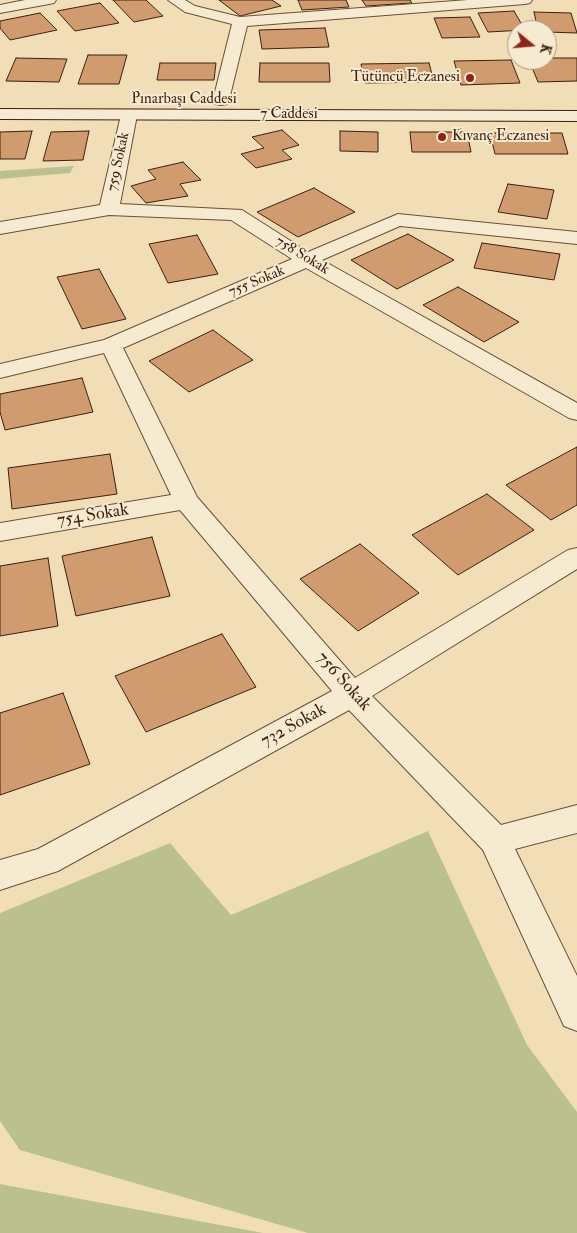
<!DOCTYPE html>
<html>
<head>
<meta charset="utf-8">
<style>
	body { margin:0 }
	#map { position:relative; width:577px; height:1233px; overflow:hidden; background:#f1deb7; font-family:"IM FELL Double Pica",serif }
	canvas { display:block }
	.north { position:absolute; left:507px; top:20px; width:50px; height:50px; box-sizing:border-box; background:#f6ead0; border:1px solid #ac9984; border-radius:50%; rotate:107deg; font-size:14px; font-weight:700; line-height:20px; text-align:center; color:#3e1f11 }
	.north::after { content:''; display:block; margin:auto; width:18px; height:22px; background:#8f2418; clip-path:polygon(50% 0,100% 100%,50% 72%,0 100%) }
</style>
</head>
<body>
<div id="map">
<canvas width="577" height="1233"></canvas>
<div class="north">K</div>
</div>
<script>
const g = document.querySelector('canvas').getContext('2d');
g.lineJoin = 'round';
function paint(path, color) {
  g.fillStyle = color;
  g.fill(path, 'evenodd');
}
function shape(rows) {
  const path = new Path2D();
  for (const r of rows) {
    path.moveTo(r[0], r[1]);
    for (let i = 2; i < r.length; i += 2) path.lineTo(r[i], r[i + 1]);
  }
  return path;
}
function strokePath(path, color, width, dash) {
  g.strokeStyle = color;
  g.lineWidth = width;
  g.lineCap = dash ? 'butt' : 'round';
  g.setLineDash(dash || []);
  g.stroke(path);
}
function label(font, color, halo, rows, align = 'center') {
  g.font = font + ' "IM FELL Double Pica",serif';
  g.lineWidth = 4;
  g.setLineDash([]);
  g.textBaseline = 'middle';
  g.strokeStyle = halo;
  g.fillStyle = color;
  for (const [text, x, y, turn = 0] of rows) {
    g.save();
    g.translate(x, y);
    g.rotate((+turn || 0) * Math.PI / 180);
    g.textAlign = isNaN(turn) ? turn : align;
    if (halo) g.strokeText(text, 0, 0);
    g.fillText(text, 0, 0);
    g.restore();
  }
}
const green = shape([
	[74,166,70,173,0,179,0,171],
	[428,831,527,1045,577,1112,577,1233,308,1233,20,1150,0,1121,0,913,170,843,231,915],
	[0,1184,263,1233,0,1233]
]);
const building = shape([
	[113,0,146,0,163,16,134,22,113,0],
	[219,0,272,0,281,6,240,16,219,0],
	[298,0,346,0,349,7,302,10,298,0],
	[362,0,410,0,412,3,366,6,362,0],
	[100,3,119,23,75,31,57,11,100,3],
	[514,11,525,30,488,32,478,13,514,11],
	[534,12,571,13,577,33,547,32,547,30,538,30,534,12],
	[40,13,57,30,10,40,0,28,0,21,40,13],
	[470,17,480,37,442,38,434,18,470,17],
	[325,28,329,47,262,49,259,30,325,28],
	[88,55,127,55,119,84,78,84,88,55],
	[16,58,67,59,59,82,6,81,16,58],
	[547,58,577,58,577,81,538,82,529,60,547,60,547,58],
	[511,60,520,83,461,85,454,61,511,60],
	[160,63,216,63,214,80,157,80,160,63],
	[260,63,329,63,330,82,259,82,260,63],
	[429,63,434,82,365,83,361,64,429,63],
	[282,130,299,145,282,150,292,159,256,168,241,154,264,148,252,137,282,130],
	[32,131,25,159,0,159,0,132,32,131],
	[89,131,83,160,43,161,51,132,89,131],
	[340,131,378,132,378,152,340,151,340,131],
	[410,132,467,132,471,152,412,152,410,132],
	[490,133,562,133,568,154,495,154,490,133],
	[183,162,201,180,180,184,188,196,146,203,131,186,156,179,148,170,183,162],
	[508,184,554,190,547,219,498,212,508,184],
	[314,188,355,212,298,237,257,212,314,188],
	[408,234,454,260,397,289,351,260,408,234],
	[197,235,218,274,168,283,149,244,197,235],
	[482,243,560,254,554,280,474,268,482,243],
	[99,269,126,319,82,329,57,277,99,269],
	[458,287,519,322,484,342,423,305,458,287],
	[213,330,253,360,189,392,149,361,213,330],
	[82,378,93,412,5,430,0,412,0,394,82,378],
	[577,447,577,505,551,520,506,485,577,447],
	[110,454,117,494,12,509,8,468,110,454],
	[487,494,534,530,458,575,412,535,487,494],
	[152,537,170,596,76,616,62,556,152,537],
	[360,544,419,593,358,631,300,579,360,544],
	[48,558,58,626,0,636,0,566,48,558],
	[222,634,256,687,146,732,115,676,222,634],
	[63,693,90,764,0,795,0,713,63,693]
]);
const street = shape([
	[25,0,56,0,54,3,49,4,0,13,0,5,25,0],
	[168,0,185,0,195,6,240,17,468,0,532,0,530,3,525,4,247,26,229,100,227,104,221,105,215,104,213,100,232,24,185,12,168,0],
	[129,110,135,111,137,115,120,204,242,210,308,252,398,214,577,232,577,244,400,226,322,260,577,403,577,420,569,418,306,268,123,348,197,497,355,678,568,550,577,548,577,569,372,696,501,825,577,805,577,833,515,849,577,976,577,1031,564,1026,483,850,349,710,58,871,0,890,0,860,38,849,332,691,180,510,0,541,0,523,171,495,104,353,0,378,0,364,104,340,292,259,231,220,109,215,0,234,0,222,100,205,121,115,123,111,129,110]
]);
const secondary = shape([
	[0,109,577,111,577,121,0,119,0,109]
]);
const markers = [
	[470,78,5,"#8f2418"],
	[442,137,5,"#8f2418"]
];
const farPoinames = [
	["Tütüncü Eczanesi",460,78],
	["Kıvanç Eczanesi",452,137,"left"]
];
const farStreetnames = [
	["Pınarbaşı Caddesi",184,100],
	["7 Caddesi",289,115],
	["759 Sokak",119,162,-78],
	["758 Sokak",302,256,31],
	["755 Sokak",257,282,-23]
];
const streetNames = [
	["754 Sokak",93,516,-9],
	["756 Sokak",343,682,48],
	["732 Sokak",294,726,-29]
];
paint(green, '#bac18e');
paint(building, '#d19b70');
strokePath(building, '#3e1f11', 1);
strokePath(street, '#6b4f3a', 2);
strokePath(secondary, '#3e1f11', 2);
paint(street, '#f6ead0');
paint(secondary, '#f6ead0');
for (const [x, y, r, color] of markers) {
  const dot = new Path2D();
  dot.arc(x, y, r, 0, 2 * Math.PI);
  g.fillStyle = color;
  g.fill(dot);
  strokePath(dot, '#f6ead0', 2);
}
label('15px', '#3e1f11', '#f6ead0', farPoinames, 'right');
label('15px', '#3e1f11', '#f6ead0', farStreetnames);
label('18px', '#3e1f11', '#f6ead0', streetNames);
</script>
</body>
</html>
